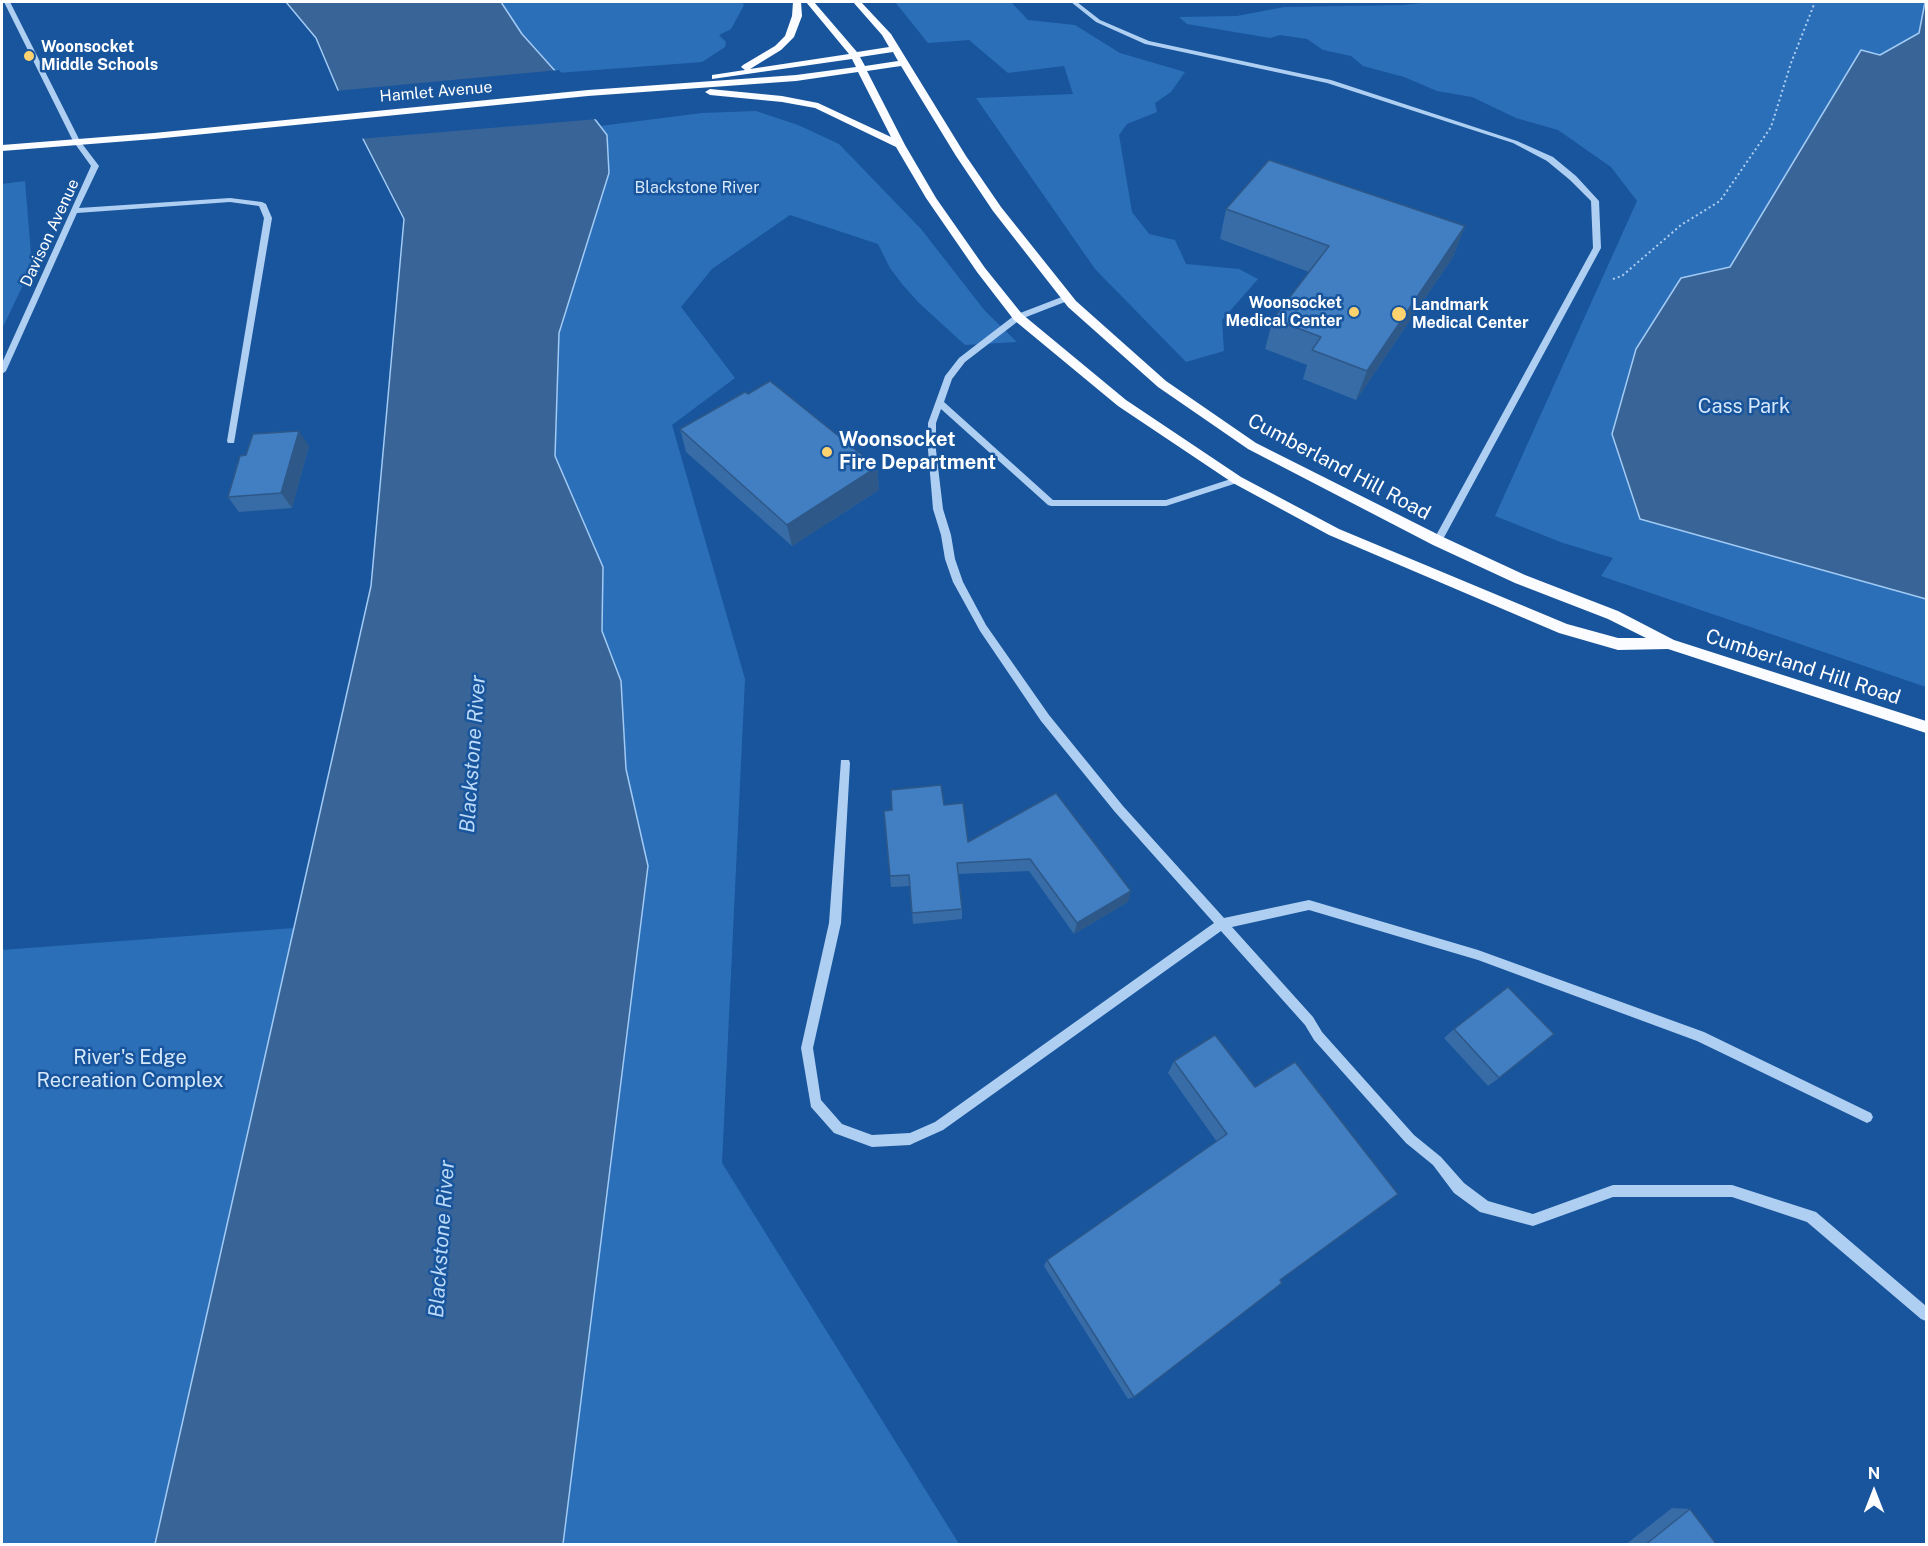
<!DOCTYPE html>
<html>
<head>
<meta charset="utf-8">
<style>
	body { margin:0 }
	#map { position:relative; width:1928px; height:1546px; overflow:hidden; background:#18559c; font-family:"Public Sans",sans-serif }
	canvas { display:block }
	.frame { position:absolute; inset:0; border:3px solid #fff; pointer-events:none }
	.north { position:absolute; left:1844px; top:1462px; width:60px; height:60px; -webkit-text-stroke:4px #18559c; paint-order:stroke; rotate:0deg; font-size:16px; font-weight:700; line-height:24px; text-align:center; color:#fff }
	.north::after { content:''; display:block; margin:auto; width:21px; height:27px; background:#fff; clip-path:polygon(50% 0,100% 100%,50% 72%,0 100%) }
</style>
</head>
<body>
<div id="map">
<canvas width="1928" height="1546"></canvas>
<div class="frame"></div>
<div class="north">N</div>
</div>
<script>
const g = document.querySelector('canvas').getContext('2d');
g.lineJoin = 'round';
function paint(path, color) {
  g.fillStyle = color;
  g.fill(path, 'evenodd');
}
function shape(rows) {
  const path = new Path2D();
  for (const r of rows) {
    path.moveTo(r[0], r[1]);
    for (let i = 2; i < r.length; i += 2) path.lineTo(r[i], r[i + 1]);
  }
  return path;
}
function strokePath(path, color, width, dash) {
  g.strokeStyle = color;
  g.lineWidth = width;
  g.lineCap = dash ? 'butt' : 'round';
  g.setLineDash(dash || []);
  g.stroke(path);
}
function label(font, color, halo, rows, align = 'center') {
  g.font = font + ' "Public Sans",sans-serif';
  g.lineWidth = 5;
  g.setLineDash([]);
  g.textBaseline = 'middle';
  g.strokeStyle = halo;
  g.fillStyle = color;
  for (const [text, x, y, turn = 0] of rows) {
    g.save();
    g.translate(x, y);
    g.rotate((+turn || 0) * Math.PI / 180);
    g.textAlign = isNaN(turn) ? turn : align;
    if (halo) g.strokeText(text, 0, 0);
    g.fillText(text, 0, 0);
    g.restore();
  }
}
const green = shape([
	[501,2,742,2,744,5,731,29,719,35,726,42,725,47,702,62,557,73,522,34],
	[895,2,1011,2,1028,20,1075,25,1120,53,1185,72,1171,92,1155,103,1157,112,1127,124,1119,135,1132,212,1149,234,1175,240,1186,264,1239,269,1258,279,1222,320,1224,351,1186,362,1095,269,976,98,1073,94,1064,66,1008,73,969,40,928,43],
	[1432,2,1926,2,1926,687,1601,576,1613,558,1563,543,1495,516,1637,201,1611,167,1558,130,1516,118,1472,97,1437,91,1404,77,1363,66,1351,56,1323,50,1307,39,1280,35,1270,38,1187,24,1179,17,1237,16,1284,7,1403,5],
	[756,111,798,125,839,144,921,229,985,311,1017,342,965,345,918,302,902,284,890,268,878,244,790,215,712,269,681,307,735,378,672,425,745,679,722,1163,959,1544,563,1544,648,866,626,769,621,681,602,631,603,567,555,456,559,333,609,173,607,135,600,126,702,113],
	[25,181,32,266,2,329,2,184],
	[294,928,155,1544,2,1544,2,950]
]);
const water = shape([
	[286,2,501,2,522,34,574,92,607,135,609,173,559,333,555,456,603,567,602,631,621,681,626,769,648,866,563,1544,155,1544,371,586,404,219,338,90,316,38,286,2],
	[1925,2,1926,2,1926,599,1640,519,1612,434,1636,349,1681,278,1730,267,1861,50,1880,55,1919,33,1925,2]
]);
const pier = shape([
	[559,70,598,119,359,139,335,91]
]);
const path = shape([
	[1613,279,1622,276,1681,225,1720,201,1771,127,1791,63,1815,2]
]);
const minor = shape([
	[4,2,10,2,80,141,99,166,79,208,230,198,262,202,266,204,272,218,234,443,228,443,227,441,264,218,259,206,230,202,77,213,6,371,2,374,2,363,91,166,73,141,4,2],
	[1071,2,1077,2,1100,20,1149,41,1331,80,1517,141,1553,157,1576,176,1599,201,1601,248,1441,543,1435,543,1433,541,1593,248,1591,201,1570,180,1547,161,1513,143,1327,83,1145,44,1096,22,1071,2],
	[1067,295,1071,298,1070,300,1021,319,965,362,952,379,944,402,1053,500,1166,500,1237,477,1241,480,1240,482,1166,506,1051,506,1048,505,941,409,936,423,936,450,943,509,951,535,955,559,963,582,986,625,1049,715,1123,806,1224,918,1309,900,1478,950,1704,1032,1871,1113,1873,1117,1871,1121,1867,1123,1697,1041,1478,960,1309,910,1232,927,1313,1017,1322,1032,1414,1135,1441,1157,1464,1183,1488,1201,1533,1214,1613,1185,1732,1185,1816,1212,1926,1306,1926,1321,1921,1319,1807,1222,1732,1197,1613,1197,1533,1226,1480,1212,1454,1193,1433,1165,1406,1143,1314,1040,1305,1025,1221,931,943,1130,914,1143,910,1145,872,1147,834,1133,811,1107,801,1048,829,923,841,760,849,760,850,763,841,923,813,1048,821,1100,842,1124,872,1135,910,1133,935,1122,1214,923,1115,812,1041,721,980,631,953,582,945,559,941,535,933,509,928,450,928,423,945,376,959,358,1015,315,1067,295]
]);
const major = shape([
	[793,2,801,2,802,16,794,37,781,50,750,69,849,54,806,2,814,2,857,52,889,47,882,35,853,2,861,2,891,34,966,156,1001,207,1076,301,1166,381,1256,443,1443,537,1525,575,1618,611,1674,640,1926,721,1926,733,1668,649,1618,650,1559,633,1329,535,1233,483,1118,406,1014,320,977,272,926,198,896,147,815,108,782,102,710,95,705,92,710,89,782,96,818,103,891,137,858,72,796,81,588,96,154,139,2,151,2,145,154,133,588,90,796,75,856,67,852,59,712,79,712,75,745,70,741,67,743,65,775,46,785,36,792,16,793,2],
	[893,52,898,61,865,66,860,57,893,52],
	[901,66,956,156,993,211,1068,307,1158,387,1248,449,1433,545,1515,583,1608,619,1646,638,1618,638,1567,624,1339,529,1241,477,1126,400,1022,314,985,268,936,198,905,145,867,71,901,66]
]);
const wall = shape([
	[1226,209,1465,226,1453,257,1356,400,1303,379,1307,365,1265,349,1273,319,1309,272,1220,239],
	[680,429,877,467,879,490,792,546,686,452],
	[309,446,292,508,239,512,228,497],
	[1056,793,1128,902,1074,934,1029,871,958,874,962,909,962,919,913,924,910,886,891,887,890,876,944,805,968,842],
	[1454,1029,1499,1078,1488,1086,1444,1038],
	[1215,1035,1280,1280,1134,1397,1128,1399,1044,1266,1047,1260,1217,1142,1168,1073,1174,1061],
	[1672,1508,1690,1509,1717,1545,1625,1545]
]);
const shadedWall = shape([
	[1465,226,1453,257,1356,400,1367,371],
	[299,431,309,446,292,508,281,493],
	[877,467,879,490,792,546,787,525],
	[1131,891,1128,902,1074,934,1077,923]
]);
const building = shape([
	[1269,160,1465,226,1367,371,1312,350,1321,337,1273,319,1329,246,1226,209,1269,160],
	[770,381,877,467,787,525,680,429,745,392,748,394,770,381],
	[299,431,281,493,228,497,240,456,246,455,253,434,299,431],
	[941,785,944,805,963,803,968,842,1056,793,1131,891,1077,923,1030,859,957,863,962,909,912,913,909,875,890,876,884,811,892,810,891,790,941,785],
	[1508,987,1554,1034,1499,1078,1454,1029,1508,987],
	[1215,1035,1255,1087,1295,1062,1398,1194,1280,1280,1282,1283,1134,1397,1047,1260,1227,1134,1174,1061,1215,1035],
	[1690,1509,1717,1545,1645,1545,1690,1509]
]);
const markers = [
	[29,56,6,"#ffd270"],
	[1354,312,6,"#ffd270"],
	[1399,314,8,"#ffd270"],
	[827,452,6,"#ffd270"]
];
const farPoinames = [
	["Woonsocket",41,47],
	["Middle Schools",41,65],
	["Woonsocket",1342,303,"right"],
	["Medical Center",1342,321,"right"],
	["Landmark",1412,305],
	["Medical Center",1412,323]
];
const farStreetnames = [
	["Hamlet Avenue",436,92,-5],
	["Davison Avenue",50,233,-65]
];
const farParknames = [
	["Blackstone River",697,188]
];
const parkNames = [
	["Cass Park",1744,407],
	["River's Edge",130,1058],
	["Recreation Complex",130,1081]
];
const poiNames = [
	["Woonsocket",839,440],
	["Fire Department",839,463]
];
const streetNames = [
	["Cumberland Hill Road",1339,467,28],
	["Cumberland Hill Road",1803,667,18]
];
const waterNames = [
	["Blackstone River",473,754,-86],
	["Blackstone River",442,1239,-86]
];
paint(green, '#2c6fb9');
paint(water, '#396497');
strokePath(water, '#a1caf4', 1.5);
paint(pier, '#18559c');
strokePath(path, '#afcff2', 2, [2, 3]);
paint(minor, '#afcff2');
paint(major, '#fafcff');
paint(wall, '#386ca7');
paint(shadedWall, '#2e5888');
paint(building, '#417ec2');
strokePath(building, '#2e5888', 1.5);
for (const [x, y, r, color] of markers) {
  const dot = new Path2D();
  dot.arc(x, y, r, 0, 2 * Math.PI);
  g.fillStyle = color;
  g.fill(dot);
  strokePath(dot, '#18559c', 2);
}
label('bold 16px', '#fff', '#18559c', farPoinames, 'left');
label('16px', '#fff', '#18559c', farStreetnames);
label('16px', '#d6e8fc', '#18559c', farParknames);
label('20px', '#d6e8fc', '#18559c', parkNames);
label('bold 20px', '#fff', '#18559c', poiNames, 'left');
label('20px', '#fff', '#18559c', streetNames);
label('italic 21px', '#bbd9f8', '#18559c', waterNames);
</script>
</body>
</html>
